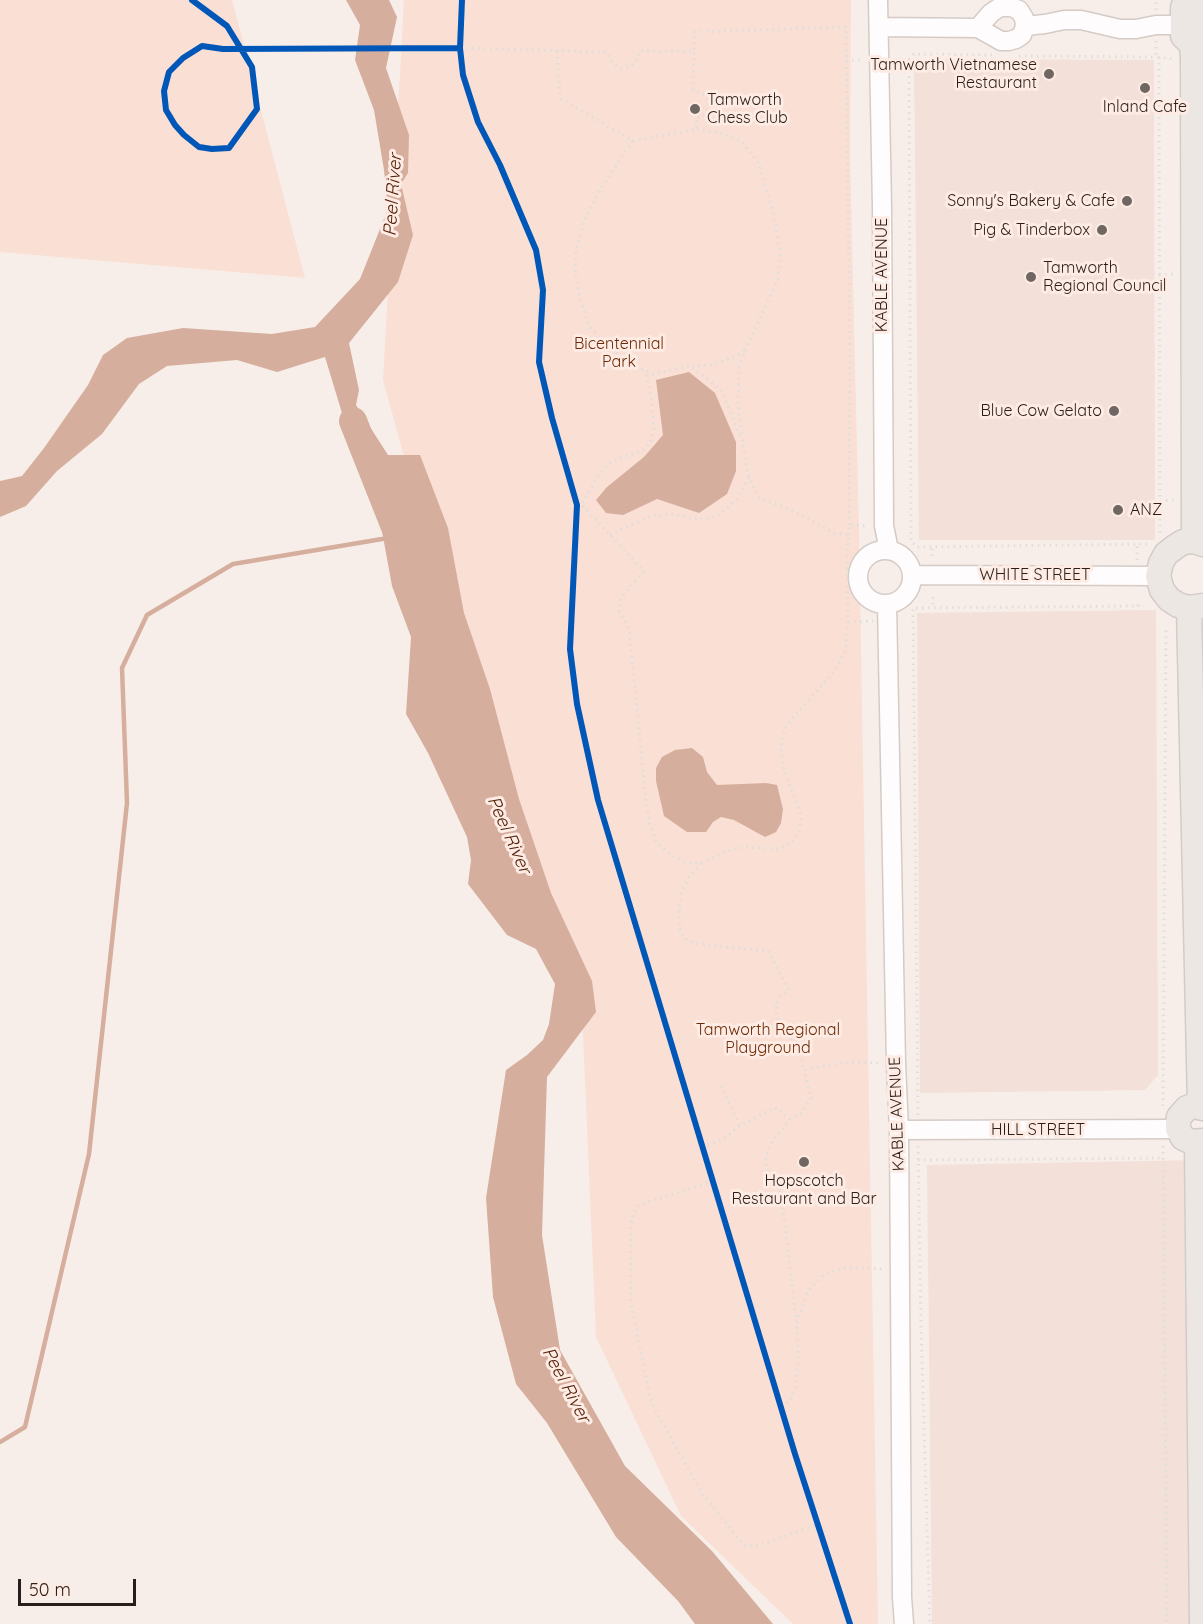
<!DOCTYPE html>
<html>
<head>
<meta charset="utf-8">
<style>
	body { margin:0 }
	#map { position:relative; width:1203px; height:1624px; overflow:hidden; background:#f8eee9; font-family:Quicksand,sans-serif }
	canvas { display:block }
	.scale { position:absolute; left:18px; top:1579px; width:118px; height:27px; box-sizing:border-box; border:3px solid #291e19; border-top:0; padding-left:8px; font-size:18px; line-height:21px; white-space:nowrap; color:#291e19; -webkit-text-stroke:4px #feebe3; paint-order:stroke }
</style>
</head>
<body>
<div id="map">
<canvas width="1203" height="1624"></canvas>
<div class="scale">50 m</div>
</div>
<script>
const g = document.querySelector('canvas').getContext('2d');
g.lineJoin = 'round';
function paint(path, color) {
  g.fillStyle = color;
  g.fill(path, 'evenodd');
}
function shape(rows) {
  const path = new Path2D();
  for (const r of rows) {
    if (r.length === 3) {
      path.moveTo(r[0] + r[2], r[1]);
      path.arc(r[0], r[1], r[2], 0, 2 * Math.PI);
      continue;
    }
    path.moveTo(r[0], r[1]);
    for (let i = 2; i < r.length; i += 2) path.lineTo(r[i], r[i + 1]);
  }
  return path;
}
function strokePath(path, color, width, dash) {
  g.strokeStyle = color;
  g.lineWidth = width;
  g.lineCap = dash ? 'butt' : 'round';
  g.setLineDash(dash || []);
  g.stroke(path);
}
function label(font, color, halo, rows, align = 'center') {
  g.font = font + ' Quicksand,sans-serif';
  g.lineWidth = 6;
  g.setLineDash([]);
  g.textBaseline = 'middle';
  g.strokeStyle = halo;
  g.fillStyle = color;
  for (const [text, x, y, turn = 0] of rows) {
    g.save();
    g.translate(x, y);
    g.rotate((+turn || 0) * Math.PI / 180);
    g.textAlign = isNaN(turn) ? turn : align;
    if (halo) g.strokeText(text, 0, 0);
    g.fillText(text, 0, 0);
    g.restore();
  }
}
const built = shape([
	[914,59,1154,60,1155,540,919,540],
	[1156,610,1158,1075,1145,1090,920,1093,917,613],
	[1203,1160,1203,1624,932,1624,927,1165]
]);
const green = shape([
	[0,0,232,0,305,278,0,252],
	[404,0,851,0,850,154,859,533,878,1624,793,1624,681,1516,596,1337,581,987,524,893,383,380]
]);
const water = shape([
	[346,0,389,0,397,17,386,68,409,135,408,173,401,184,413,235,398,282,349,343,359,390,356,405,388,455,420,455,448,528,464,613,490,689,519,799,551,893,592,981,596,1012,547,1077,542,1235,560,1350,625,1466,712,1551,773,1624,695,1624,678,1601,616,1537,547,1423,516,1384,493,1297,486,1198,506,1070,527,1055,543,1040,549,1024,555,984,536,949,507,935,468,884,471,860,467,837,428,753,406,714,411,637,392,586,380,520,385,467,363,456,345,423,325,357,277,372,237,360,167,366,139,384,102,434,57,471,26,506,0,517,0,481,22,476,44,448,88,385,103,355,127,338,183,328,272,334,315,327,360,279,388,209,384,170,374,110,355,60,360,25],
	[689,372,715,393,736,442,736,471,727,494,699,513,657,499,623,515,606,513,596,500,607,487,644,457,663,435,656,380],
	[692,748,703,757,707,772,717,785,766,783,777,785,783,809,781,823,776,832,765,837,734,820,721,817,713,822,706,832,687,832,664,816,656,781,656,768,662,757,675,750]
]);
const stream = shape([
	[0,1442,25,1427,89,1154,127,803,122,668,147,615,233,564,388,538]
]);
const river = shape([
	[353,421,397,532]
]);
const path = shape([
	[1156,10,1156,0],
	[1156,41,1156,57,1174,59],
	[460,48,606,52,612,62,621,68,631,66,637,60,640,51,694,51,694,32,846,27,850,370,849,525],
	[557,51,560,98,633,141,601,188,585,219,576,249,575,273,580,299,589,326,606,345,631,364,653,374,690,366,721,390,742,440,749,478,759,498,791,510,834,533,849,535,847,553,848,622,845,652,834,672,797,713,785,728,781,744,784,771,801,815,800,830,791,843,778,849,746,847,727,851,701,863,688,863,671,855,657,843,650,824,646,801,629,628,619,611,621,598,644,571,581,504],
	[992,55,914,54,909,60,911,541,917,547,1148,544],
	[1019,56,1156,57],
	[1159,57,1160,535],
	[896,60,909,60],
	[846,61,862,60],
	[697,129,721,133,741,141,758,162,773,211,780,253,778,279,745,351,739,367,738,404,742,435],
	[633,141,697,129,696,118,704,115,709,106,708,99,702,93,693,90,694,51],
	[1159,275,1175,274],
	[692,366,710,365,732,358,745,351],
	[1160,501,1176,500],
	[577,505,581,504,599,475,611,462,643,450,651,442,654,428,652,403,646,371],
	[610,535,651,516,674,514,699,520,718,516,737,499,749,478],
	[849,535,849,525,868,526],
	[932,556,932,547],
	[1137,560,1137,544],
	[933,597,933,608],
	[848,622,873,621],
	[701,863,689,877,682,891,679,912,680,931,687,940,700,944,768,951,789,990,780,997,776,1006,777,1019,800,1053,804,1070,849,1062,882,1063],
	[721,1086,740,1126],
	[1163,1106,1166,628],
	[918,1115,913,608,1138,606,1138,601],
	[918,1146,921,1325,930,1624],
	[1163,1146,1167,1624],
	[702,1147,722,1140,740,1126,775,1107,790,1119],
	[918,1160,1163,1158],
	[713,1181,648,1202,638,1206,634,1212,631,1224,631,1304,649,1392,654,1408,703,1495,741,1542,745,1545,753,1546,769,1542,818,1524],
	[797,1323,808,1291,826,1273,849,1267,883,1269],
	[781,1406,789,1402,795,1388,798,1361,797,1325,781,1192,771,1179,765,1163,769,1146,790,1119,802,1113,811,1098,804,1070]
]);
const minor = shape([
	[878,0,882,207,884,526,889,550],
	[1025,26,1045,24,1064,20,1081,20,1120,29,1136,29,1156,25,1183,25,1195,29],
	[879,27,978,28,1001,41,1009,41,1016,39,1022,35,1025,26,1024,18,1019,10,1011,7,1000,7,991,13,978,28],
	[885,577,27],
	[913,575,1158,576],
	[887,604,896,1064,899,1130,902,1597,904,1624],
	[899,1130,1178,1129]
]);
const major = shape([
	[1188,0,1183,7,1183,36,1192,45,1193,59,1194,541],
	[1192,45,1199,37,1201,30,1199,8,1193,0],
	[1203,606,1189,608,1178,605,1169,599,1162,590,1158,576,1161,563,1166,554,1175,547,1183,542,1194,541,1203,544],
	[1189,608,1200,1106],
	[1203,1108,1193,1106,1187,1108,1179,1117,1178,1123,1178,1129,1183,1138,1192,1142,1203,1141],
	[1197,1143,1202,1624]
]);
const cycleway = shape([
	[192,0,227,26,252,67,257,109,229,148,212,149,199,147,184,135,175,125,166,110,164,91,169,72,183,58,202,46,223,49,460,48],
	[462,0,460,48,463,75,478,122,500,165,536,250,543,290,539,362,552,418,577,505,570,649,577,704,598,800,795,1454,850,1624]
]);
const markers = [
	[1049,74,6,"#716762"],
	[1145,88,6,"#716762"],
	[695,109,6,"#716762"],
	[1127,201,6,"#716762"],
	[1102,230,6,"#716762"],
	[1031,277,6,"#716762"],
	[1114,411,6,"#716762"],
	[1118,510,6,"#716762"],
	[804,1162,6,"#716762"]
];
const poiNames = [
	["Tamworth Vietnamese",1037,65],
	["Restaurant",1037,83],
	["Tamworth",707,100,"left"],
	["Chess Club",707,118,"left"],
	["Inland Cafe",1145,107,"center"],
	["Sonny's Bakery & Cafe",1115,201],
	["Pig & Tinderbox",1090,230],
	["Tamworth",1043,268,"left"],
	["Regional Council",1043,286,"left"],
	["Blue Cow Gelato",1102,411],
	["ANZ",1130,510,"left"],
	["Hopscotch",804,1181,"center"],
	["Restaurant and Bar",804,1199,"center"]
];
const streetNames = [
	["KABLE AVENUE",882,275,-90],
	["WHITE STREET",1035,575],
	["KABLE AVENUE",897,1114,-92],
	["HILL STREET",1038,1130]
];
const parkNames = [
	["Bicentennial",619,344],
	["Park",619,362],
	["Tamworth Regional",768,1030],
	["Playground",768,1048]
];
const waterNames = [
	["Peel River",393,195,-86],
	["Peel River",509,835,66],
	["Peel River",566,1385,62]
];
paint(built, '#f2e0d9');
paint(green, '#f9dfd4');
paint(water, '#d6ae9d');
strokePath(stream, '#d6ae9d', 4.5);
strokePath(river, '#d6ae9d', 28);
strokePath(minor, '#d5cbc6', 21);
strokePath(major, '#d2ccc9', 27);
strokePath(path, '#e0dddb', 3, [1.5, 4.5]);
strokePath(minor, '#fefcfc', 18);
strokePath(major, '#ede7e4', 24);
strokePath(cycleway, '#0057b8', 6);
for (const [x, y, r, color] of markers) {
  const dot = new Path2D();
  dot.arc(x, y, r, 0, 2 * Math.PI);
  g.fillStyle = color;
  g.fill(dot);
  strokePath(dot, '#feebe3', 2);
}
label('16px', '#291e19', '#feebe3', poiNames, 'right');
label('16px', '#291e19', '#feebe3', streetNames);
label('16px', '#6b2b08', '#feebe3', parkNames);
label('italic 18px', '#522108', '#feebe3', waterNames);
</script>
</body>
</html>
